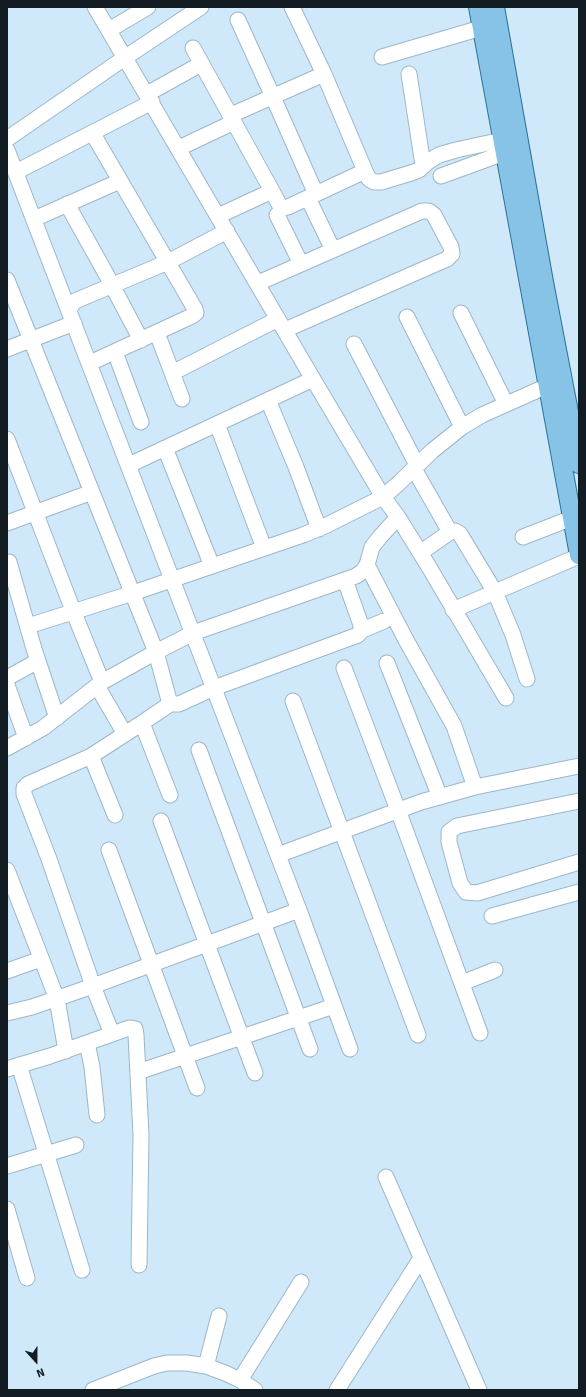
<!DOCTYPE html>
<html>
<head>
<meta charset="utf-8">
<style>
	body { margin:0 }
	#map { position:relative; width:586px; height:1397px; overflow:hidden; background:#cfe9fb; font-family:Signika,sans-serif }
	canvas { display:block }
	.frame { position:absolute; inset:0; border:8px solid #121c22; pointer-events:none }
	.north { position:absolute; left:16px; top:1341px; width:40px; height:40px; -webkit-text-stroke:3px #cfe9fb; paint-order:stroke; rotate:159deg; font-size:11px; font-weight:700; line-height:16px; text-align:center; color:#121c22 }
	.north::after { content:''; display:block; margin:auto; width:14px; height:18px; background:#121c22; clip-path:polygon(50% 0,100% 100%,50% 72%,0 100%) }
</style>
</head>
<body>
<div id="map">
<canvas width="586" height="1397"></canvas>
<div class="frame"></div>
<div class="north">N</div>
</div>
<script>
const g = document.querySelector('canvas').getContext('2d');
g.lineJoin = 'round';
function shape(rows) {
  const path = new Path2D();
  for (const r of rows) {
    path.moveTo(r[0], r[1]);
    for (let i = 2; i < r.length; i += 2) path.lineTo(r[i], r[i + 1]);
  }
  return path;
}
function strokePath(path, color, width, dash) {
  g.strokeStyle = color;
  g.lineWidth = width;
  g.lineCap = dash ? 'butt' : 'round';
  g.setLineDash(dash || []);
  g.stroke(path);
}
const minor = shape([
	[95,7,313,379,383,497,398,517,429,567,506,698],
	[292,7,324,74,365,171,369,179,374,182,381,182,411,173,419,170,429,161,439,155,456,150,502,140],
	[238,20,273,97,316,194],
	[109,30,148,7],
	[193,48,272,191,279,204,283,208,288,207,365,171],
	[382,57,481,28],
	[409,74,423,165],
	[147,94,201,64],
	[231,115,324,74],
	[7,139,126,57,201,7],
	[179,148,234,122],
	[7,150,299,910],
	[16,172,152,102],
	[441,176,504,153],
	[308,198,333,250],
	[67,204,105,272,141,340],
	[277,215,301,264],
	[218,216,272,191],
	[34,219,120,181],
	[7,280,156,652,170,704],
	[258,283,422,211,429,211,434,215,451,247,452,254,447,259,285,330],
	[69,309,75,301,168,262,227,231],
	[461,313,506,404],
	[407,317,462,427],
	[157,333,182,399],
	[354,344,417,465],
	[7,349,74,323],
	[115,352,141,422],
	[90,363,192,316,196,313,195,309,93,134],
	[172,373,278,319],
	[268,400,296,467,319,529],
	[217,424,264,548],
	[7,439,74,613,102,682],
	[165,448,212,566],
	[129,465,313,379],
	[414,469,450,532],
	[7,523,92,492],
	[523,537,572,518],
	[420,553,450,532,455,531,460,534,495,592,513,635,527,679],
	[9,562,34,649,57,718],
	[367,565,406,640,454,726,475,787],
	[453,610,579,556],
	[28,626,133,593,303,535,327,525,383,497,399,483,432,451,462,427,482,415,547,386],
	[361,631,365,629,384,621],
	[387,663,440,797],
	[344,668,398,810,480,1033],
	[7,678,38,661],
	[7,685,26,738],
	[97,686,125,734],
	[293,701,418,1035],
	[142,723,170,795],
	[7,748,43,728,102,682,156,652,193,633,356,576,363,571,367,565,372,547,380,537,398,517],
	[199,750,310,1049],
	[91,756,115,815],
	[579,801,457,826,449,832,449,842,460,883,466,892,477,893,579,862],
	[161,821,255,1073],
	[109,850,197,1088],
	[278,855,421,802,475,787,579,766],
	[7,870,57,999,66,1051],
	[492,916,579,892],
	[7,971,41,959],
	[462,983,495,970],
	[7,1013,32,1007,93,986,299,910,350,1049],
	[112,1034,93,986,49,859,24,794,24,788,28,784,91,756,142,723,170,704,179,704,214,688,358,635,361,631,361,625,345,580],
	[87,1043,92,1067,97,1115],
	[19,1065,82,1270],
	[7,1069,50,1056,129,1028,135,1029,136,1035,141,1135,139,1265],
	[138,1072,334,1006],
	[7,1166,76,1145],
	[386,1177,479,1390],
	[7,1209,27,1278],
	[206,1366,219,1316],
	[240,1380,301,1282],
	[93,1390,154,1366,167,1363,187,1363,206,1366,225,1373,240,1380,255,1390],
	[337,1390,421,1258]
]);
const major = shape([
	[478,7,579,555],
	[495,7,544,282,579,464]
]);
strokePath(minor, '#9db6c7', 17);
strokePath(major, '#296f97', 20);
strokePath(minor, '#fff', 15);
strokePath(major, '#86c3e6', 18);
</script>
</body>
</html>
